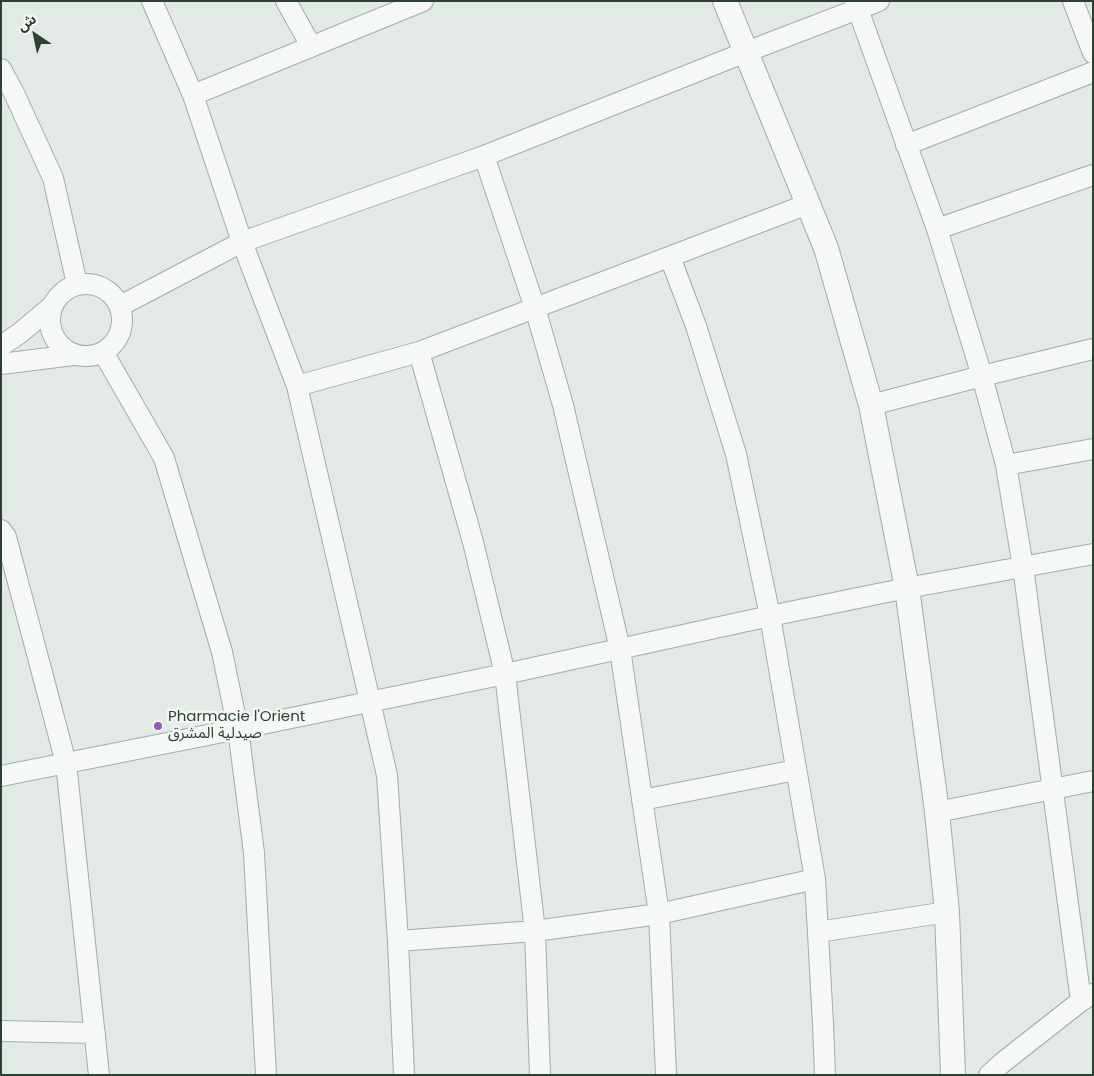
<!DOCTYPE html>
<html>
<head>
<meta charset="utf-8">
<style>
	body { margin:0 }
	#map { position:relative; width:1094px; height:1076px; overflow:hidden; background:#e3eae6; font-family:Poppins,"Noto Sans Arabic",sans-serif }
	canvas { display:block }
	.frame { position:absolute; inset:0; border:2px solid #2d4034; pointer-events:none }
	.north { position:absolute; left:10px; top:10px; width:50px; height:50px; -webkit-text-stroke:4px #f3f7f4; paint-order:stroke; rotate:326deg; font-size:14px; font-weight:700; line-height:20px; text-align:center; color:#2d4034 }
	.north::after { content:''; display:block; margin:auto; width:18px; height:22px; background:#2d4034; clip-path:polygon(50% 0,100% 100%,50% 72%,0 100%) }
</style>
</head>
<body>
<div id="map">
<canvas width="1094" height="1076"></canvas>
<div class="frame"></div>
<div class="north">ش</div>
</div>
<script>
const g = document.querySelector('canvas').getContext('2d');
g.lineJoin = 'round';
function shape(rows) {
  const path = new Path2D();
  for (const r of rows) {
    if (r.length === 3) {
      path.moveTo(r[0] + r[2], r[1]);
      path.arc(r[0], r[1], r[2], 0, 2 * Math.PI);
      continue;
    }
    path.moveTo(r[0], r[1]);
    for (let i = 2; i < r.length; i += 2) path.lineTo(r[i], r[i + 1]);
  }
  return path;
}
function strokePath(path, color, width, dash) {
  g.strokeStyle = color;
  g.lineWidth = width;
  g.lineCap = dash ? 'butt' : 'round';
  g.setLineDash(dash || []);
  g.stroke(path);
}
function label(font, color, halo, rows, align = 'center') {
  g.font = font + ' Poppins,"Noto Sans Arabic",sans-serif';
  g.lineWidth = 5;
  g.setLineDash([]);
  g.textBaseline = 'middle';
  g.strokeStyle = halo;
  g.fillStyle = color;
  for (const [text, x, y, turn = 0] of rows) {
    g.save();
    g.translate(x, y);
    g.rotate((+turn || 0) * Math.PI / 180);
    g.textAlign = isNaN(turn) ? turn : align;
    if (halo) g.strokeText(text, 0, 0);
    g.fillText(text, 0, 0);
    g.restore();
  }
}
const minor = shape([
	[152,1,193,95,242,242,297,386,387,775,398,941,404,1075],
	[286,1,311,46],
	[855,1,937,229,982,376,1006,465,1023,567,1081,1001],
	[1073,1,1093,53],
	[1,69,13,91,53,178,77,284],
	[193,95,423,1],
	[906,145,1093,72],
	[484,156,535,308,563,405,620,649,659,914,666,1075],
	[937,229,1093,175],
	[670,257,696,326,736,454,770,616,815,879,823,1024,825,1075],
	[86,320,36],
	[120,306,242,242,484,156,746,52,879,1],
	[1,346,20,333,51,307],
	[103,352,164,458,222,652,238,729,254,853,266,1075],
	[419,352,473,542,505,674,535,931,540,1075],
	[1,364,73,355],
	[297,386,419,352,808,204],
	[871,405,982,376,1093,349],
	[1006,465,1093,449],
	[1,530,6,537,66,763,99,1075],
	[1,776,238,729,505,674,770,616,907,588,1093,554],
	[642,800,796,770],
	[937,812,1093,781],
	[818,932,947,912],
	[398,941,535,931,659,914,815,879],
	[1,1031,95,1033],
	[989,1075,1002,1063,1081,1001,1092,994]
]);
const tertiary = shape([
	[725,1,826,248,871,405,907,588,937,812,947,912,953,1075]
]);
const markers = [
	[158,726,5,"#9657c0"]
];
const poiNames = [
	["Pharmacie l'Orient",168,717],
	["صيدلية المشرق",168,734]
];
strokePath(minor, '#a1ada6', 22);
strokePath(tertiary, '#a1ada6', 26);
strokePath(minor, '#f6f8f7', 20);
strokePath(tertiary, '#f6f8f7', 24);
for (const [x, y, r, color] of markers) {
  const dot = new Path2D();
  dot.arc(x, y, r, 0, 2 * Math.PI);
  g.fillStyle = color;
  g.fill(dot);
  strokePath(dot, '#f3f7f4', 2);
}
label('15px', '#2d4034', '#f3f7f4', poiNames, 'left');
</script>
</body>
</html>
